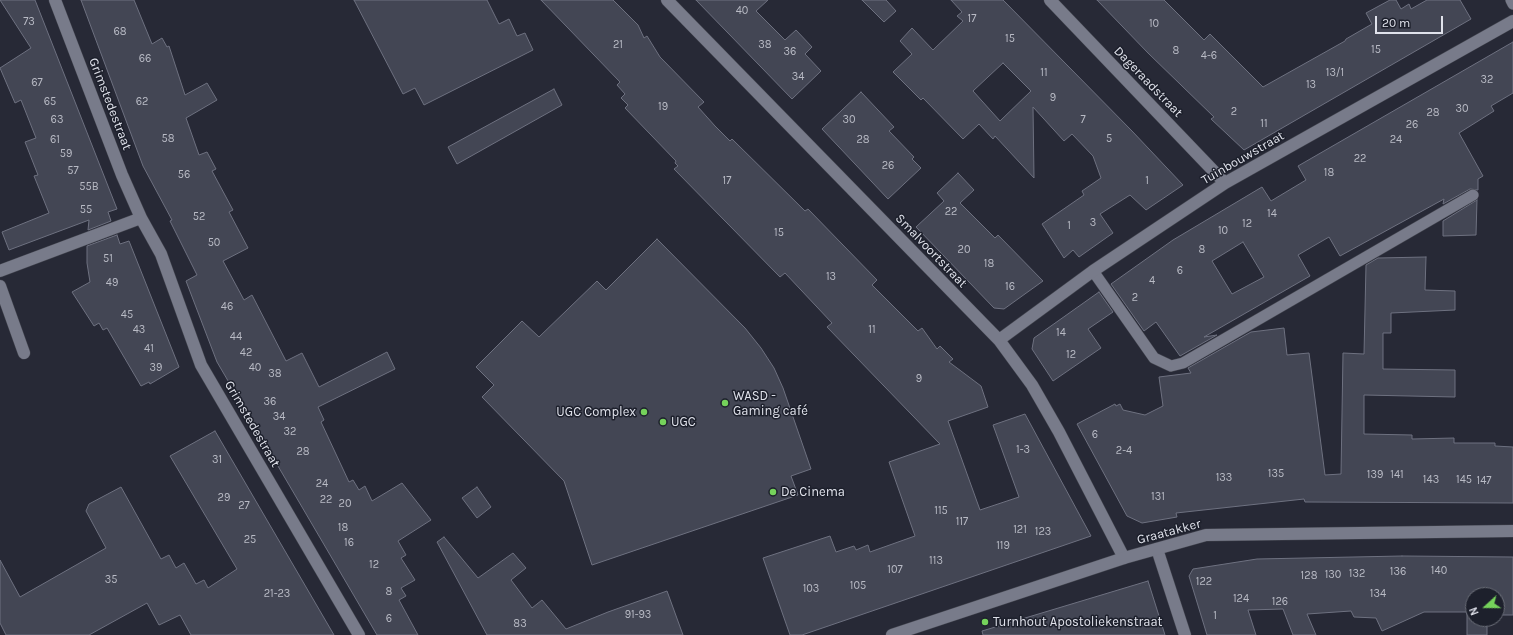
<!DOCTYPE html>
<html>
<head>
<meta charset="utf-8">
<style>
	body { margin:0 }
	#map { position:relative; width:1513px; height:635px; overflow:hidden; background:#272936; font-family:Karla,sans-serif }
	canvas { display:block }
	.north { position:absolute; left:1465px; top:587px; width:40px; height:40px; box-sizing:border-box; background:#1d202c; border:1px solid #6b6e78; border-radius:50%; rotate:249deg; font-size:11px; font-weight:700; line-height:16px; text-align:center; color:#e0e2eb }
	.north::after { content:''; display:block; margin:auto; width:14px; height:18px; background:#75d25b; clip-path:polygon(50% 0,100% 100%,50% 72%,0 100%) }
	.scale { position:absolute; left:1375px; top:16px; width:68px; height:18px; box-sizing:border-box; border:2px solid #e0e2eb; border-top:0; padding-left:5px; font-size:12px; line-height:14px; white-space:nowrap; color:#e0e2eb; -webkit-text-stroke:3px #1d202c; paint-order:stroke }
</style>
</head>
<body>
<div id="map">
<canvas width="1513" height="635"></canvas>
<div class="north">N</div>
<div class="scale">20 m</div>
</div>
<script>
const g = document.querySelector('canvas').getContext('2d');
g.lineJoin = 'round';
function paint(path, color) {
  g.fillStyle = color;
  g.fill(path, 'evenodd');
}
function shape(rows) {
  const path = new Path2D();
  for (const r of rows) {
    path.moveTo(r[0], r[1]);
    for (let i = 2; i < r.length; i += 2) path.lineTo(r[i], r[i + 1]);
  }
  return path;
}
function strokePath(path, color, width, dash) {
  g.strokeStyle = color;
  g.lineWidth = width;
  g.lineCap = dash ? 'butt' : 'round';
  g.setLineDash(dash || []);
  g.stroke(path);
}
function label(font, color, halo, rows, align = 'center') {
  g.font = font + ' Karla,sans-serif';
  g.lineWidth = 3;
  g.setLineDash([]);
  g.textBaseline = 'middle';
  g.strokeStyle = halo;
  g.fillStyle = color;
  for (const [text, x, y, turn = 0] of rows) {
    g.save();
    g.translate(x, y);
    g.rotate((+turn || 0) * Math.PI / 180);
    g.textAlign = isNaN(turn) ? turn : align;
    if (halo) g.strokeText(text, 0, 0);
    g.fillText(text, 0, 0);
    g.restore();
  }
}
const building = shape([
	[0,0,35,0,117,209,108,212,111,221,88,230,89,220,9,250,2,232,49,213,34,176,38,175,25,142,36,138,21,100,15,103,0,68,31,48,0,0],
	[81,0,134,0,152,44,162,38,167,47,169,46,185,95,207,83,217,100,186,118,199,155,207,152,216,169,212,171,233,210,229,212,248,248,223,261,244,300,252,295,286,361,302,353,319,387,387,352,395,369,318,407,324,420,321,422,349,482,353,480,359,490,365,486,372,501,402,483,431,520,398,541,406,555,401,558,415,580,401,588,406,596,399,600,418,635,377,635,217,362,186,281,197,275,170,221,172,220,143,166,81,0],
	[354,0,487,0,499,24,509,19,517,36,525,33,533,50,424,105,415,88,403,94,354,0],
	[541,0,613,0,638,25,644,38,647,36,660,57,704,102,698,107,715,126,730,141,732,139,805,211,808,209,877,280,872,285,918,331,922,328,937,349,940,346,953,359,949,362,981,386,988,407,948,421,980,510,1019,497,993,425,1025,414,1091,536,802,635,790,635,763,558,830,536,836,552,854,546,856,550,868,545,870,552,915,536,889,462,940,444,827,327,832,323,785,273,780,277,674,169,678,166,675,163,676,161,625,108,628,105,621,98,625,94,617,85,620,82,541,0],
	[696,0,768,0,756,11,785,40,796,30,812,47,805,54,821,71,792,99,696,0],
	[862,0,886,0,896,11,884,22,862,0],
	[951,0,1003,0,1132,131,1183,185,1146,210,1130,195,1100,214,1113,233,1079,257,1073,250,1064,258,1042,224,1084,195,1082,191,1101,178,1093,156,1072,134,1064,141,1033,107,1034,178,995,136,993,139,979,124,963,139,923,98,921,100,893,72,912,54,900,41,912,28,933,50,963,21,957,16,962,12,951,0],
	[1003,63,1031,91,1000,121,973,91,1003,63],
	[1097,0,1164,0,1204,40,1210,34,1263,87,1345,41,1346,39,1372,24,1366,13,1390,0,1396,0,1401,9,1409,4,1411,9,1427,0,1460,0,1471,19,1244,150,1211,119,1214,117,1148,53,1097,0],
	[1513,42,1513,93,1491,106,1494,111,1459,133,1483,176,1478,179,1478,190,1470,189,1443,204,1444,199,1340,256,1329,237,1298,255,1310,276,1204,337,1217,335,1180,356,1156,322,1144,331,1111,284,1173,240,1262,187,1271,201,1306,180,1298,166,1513,42],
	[1243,242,1264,277,1232,294,1212,261,1243,242],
	[554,89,562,105,457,164,448,147,554,89],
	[861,92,894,127,889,131,914,157,912,159,921,168,888,199,822,129,861,92],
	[958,173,974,190,960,203,995,238,998,235,1043,281,1004,309,994,308,916,227,944,201,937,193,958,173],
	[1477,200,1476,235,1443,236,1443,221,1477,200],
	[117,235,120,244,129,241,179,367,150,384,149,382,141,386,107,328,103,330,99,323,94,326,72,292,90,282,87,263,87,246,117,235],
	[657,239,745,328,761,348,774,368,783,388,811,469,791,476,798,495,592,565,564,481,482,397,494,385,476,367,522,321,539,337,597,281,606,290,657,239],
	[1426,257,1425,290,1455,291,1455,310,1391,313,1391,333,1383,333,1383,369,1455,370,1455,397,1364,395,1364,434,1412,435,1412,439,1454,438,1454,443,1495,443,1495,446,1513,447,1513,503,1305,502,1304,499,1176,513,1177,517,1142,523,1127,516,1077,424,1115,404,1116,406,1120,404,1123,410,1145,415,1163,406,1159,377,1191,373,1188,368,1251,332,1284,328,1287,355,1309,353,1325,475,1341,474,1343,353,1364,354,1366,265,1378,258,1426,257],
	[1099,292,1113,312,1088,329,1101,348,1053,381,1032,349,1034,338,1099,292],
	[215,431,334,635,191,635,180,615,159,625,147,603,89,635,6,635,0,623,0,560,20,597,106,548,86,511,89,504,121,487,161,559,169,555,176,568,184,563,196,584,204,580,208,588,237,569,170,456,215,431],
	[477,487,491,507,477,518,462,498,477,487],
	[444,537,478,578,513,553,526,568,511,580,532,608,542,600,566,629,608,612,667,591,683,635,487,635,437,542,444,537],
	[1402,556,1513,557,1513,615,1497,615,1497,595,1473,595,1473,619,1487,619,1487,635,1467,635,1467,612,1424,612,1382,631,1376,618,1354,617,1351,611,1307,614,1316,635,1293,635,1283,609,1248,610,1256,635,1207,635,1189,576,1193,569,1257,559,1402,556],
	[1148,581,1165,635,983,635,982,631,1148,581]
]);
const lane = shape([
	[1511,0,1513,4],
	[1093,271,1154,358,1171,366,1183,363,1473,195]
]);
const street = shape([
	[55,0,122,175,141,218,161,254,201,365,359,635],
	[667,0,999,340,1032,385,1059,432,1124,558],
	[1050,0,1225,183],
	[0,271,141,218],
	[0,286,24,353],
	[999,340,1093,271,1225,183,1513,21],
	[1157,549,1185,635]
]);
const secondary = shape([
	[892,635,1124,558,1206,535,1513,531]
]);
const markers = [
	[725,403,4,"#75d25b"],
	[644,412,4,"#75d25b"],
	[663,422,4,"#75d25b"],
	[773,492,4,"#75d25b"],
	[985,622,4,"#75d25b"]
];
const numberNames = [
	["40",742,11],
	["17",972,19],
	["73",29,22],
	["10",1154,24],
	["68",120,32],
	["15",1010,39],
	["21",618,45],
	["38",765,45],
	["15",1376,50],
	["8",1176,51],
	["36",790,52],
	["4-6",1209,56],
	["66",145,59],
	["11",1044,73],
	["13/1",1335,73],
	["34",798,77],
	["32",1487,80],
	["67",37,83],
	["13",1311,85],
	["9",1053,98],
	["65",50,102],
	["62",142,102],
	["19",663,107],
	["30",1462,109],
	["2",1234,112],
	["28",1433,113],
	["63",57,120],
	["30",849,120],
	["7",1083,120],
	["11",1264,124],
	["26",1412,125],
	["58",168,139],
	["5",1109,139],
	["61",55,140],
	["28",863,140],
	["24",1396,140],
	["59",66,154],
	["22",1360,159],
	["26",888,166],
	["57",73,171],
	["18",1329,173],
	["56",184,175],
	["17",727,181],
	["1",1147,181],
	["55B",89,187],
	["55",86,210],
	["22",951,212],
	["14",1272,214],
	["52",199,217],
	["3",1093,223],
	["12",1247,224],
	["1",1069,226],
	["10",1223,231],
	["15",779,233],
	["50",214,243],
	["20",964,250],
	["8",1202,250],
	["51",108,259],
	["18",989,264],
	["6",1180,271],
	["13",831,277],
	["4",1152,281],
	["49",112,283],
	["16",1010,287],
	["2",1135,298],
	["46",227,307],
	["45",127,315],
	["43",139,330],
	["11",872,330],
	["14",1061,333],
	["44",236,337],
	["41",149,349],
	["42",246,353],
	["12",1071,355],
	["39",156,368],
	["40",255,368],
	["38",275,374],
	["9",919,379],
	["36",270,402],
	["34",279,417],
	["32",290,432],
	["6",1095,435],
	["1-3",1023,450],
	["2-4",1124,451],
	["28",303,452],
	["31",217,460],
	["135",1276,474],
	["139",1375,475],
	["141",1397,475],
	["133",1224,478],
	["143",1431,480],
	["145",1464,480],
	["147",1484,481],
	["24",322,484],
	["131",1158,497],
	["29",224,498],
	["22",326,500],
	["20",345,504],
	["27",244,506],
	["115",941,511],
	["117",962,522],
	["18",343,528],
	["121",1020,530],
	["123",1043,532],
	["25",250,540],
	["16",349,543],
	["119",1003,546],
	["113",936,561],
	["12",374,565],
	["107",895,570],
	["140",1439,571],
	["136",1398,572],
	["132",1357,574],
	["130",1333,575],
	["128",1309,576],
	["35",111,580],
	["122",1204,582],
	["105",858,586],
	["103",811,589],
	["8",389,592],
	["21-23",277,594],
	["134",1378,594],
	["124",1241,599],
	["126",1280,602],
	["91-93",638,615],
	["1",1215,616],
	["6",389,619],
	["83",520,624]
];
const streetNames = [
	["Dageraadstraat",1148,82,46],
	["Grimstedestraat",110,104,69],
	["Tuinbouwstraat",1243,158,-30],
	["Smalvoortstraat",931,251,46],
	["Grimstedestraat",252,424,60],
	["Graatakker",1169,532,-15]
];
const poiNames = [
	["WASD -",733,396],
	["Gaming café",733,411],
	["UGC Complex",636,412,"right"],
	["UGC",671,422],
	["De Cinema",781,492],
	["Turnhout Apostoliekenstraat",993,622]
];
paint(building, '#434654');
strokePath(building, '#6e7180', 1);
strokePath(lane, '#42444e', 12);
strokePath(street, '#42444e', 13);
strokePath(secondary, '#42444e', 13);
strokePath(lane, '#787b8a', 11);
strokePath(street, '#787b8a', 12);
strokePath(secondary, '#787b8a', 12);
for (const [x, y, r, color] of markers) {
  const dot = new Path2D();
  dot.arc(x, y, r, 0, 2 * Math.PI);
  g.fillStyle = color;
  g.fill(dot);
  strokePath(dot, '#1d202c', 1.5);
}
label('11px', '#b9bbc5', null, numberNames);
label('13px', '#e0e2eb', '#1d202c', streetNames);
label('13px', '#e0e2eb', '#1d202c', poiNames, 'left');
</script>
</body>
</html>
